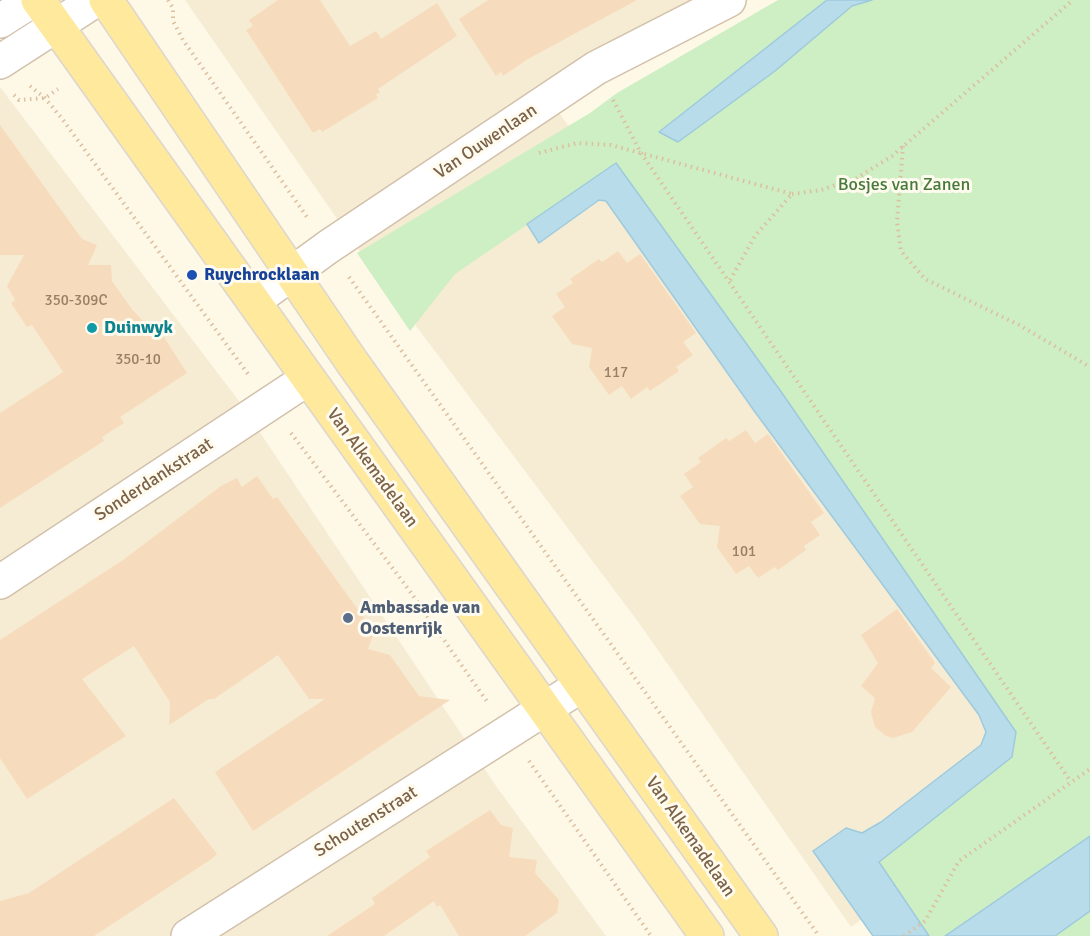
<!DOCTYPE html>
<html>
<head>
<meta charset="utf-8">
<style>
	body { margin:0 }
	canvas { display:block; background:#fef8e7 }
</style>
</head>
<body>
<canvas width="1090" height="936"></canvas>
<script>
const g = document.querySelector('canvas').getContext('2d');
g.lineJoin = 'round';
function paint(path, color) {
  g.fillStyle = color;
  g.fill(path, 'evenodd');
}
function shape(rows) {
  const path = new Path2D();
  for (const r of rows) {
    path.moveTo(r[0], r[1]);
    for (let i = 2; i < r.length; i += 2) path.lineTo(r[i], r[i + 1]);
  }
  return path;
}
function strokePath(path, color, width, dash) {
  g.strokeStyle = color;
  g.lineWidth = width;
  g.lineCap = dash ? 'butt' : 'round';
  g.setLineDash(dash || []);
  g.stroke(path);
}
function label(font, color, halo, rows, align = 'center') {
  g.font = font + ' Signika,sans-serif';
  g.lineWidth = 6;
  g.setLineDash([]);
  g.textBaseline = 'middle';
  g.strokeStyle = halo;
  g.fillStyle = color;
  for (const [text, x, y, turn = 0] of rows) {
    g.save();
    g.translate(x, y);
    g.rotate((+turn || 0) * Math.PI / 180);
    g.textAlign = isNaN(turn) ? turn : align;
    if (halo) g.strokeText(text, 0, 0);
    g.fillText(text, 0, 0);
    g.restore();
  }
}
const residential = shape([
	[185,0,749,0,549,99,1046,786,851,927,639,623,356,246],
	[0,87,239,401,496,786,606,936,0,936]
]);
const green = shape([
	[778,0,1090,0,1090,936,929,936,879,862,1016,732,782,393,616,164,455,274,410,331,357,253,590,113,617,93]
]);
const water = shape([
	[827,0,872,0,852,6,775,71,678,142,659,132,827,0],
	[616,163,782,393,1016,732,1012,757,879,862,929,936,873,936,813,851,846,828,862,833,881,822,981,745,986,732,979,715,755,412,606,201,599,200,539,243,527,224,616,163],
	[1090,836,1090,911,1055,936,945,936,1090,836]
]);
const building = shape([
	[278,0,320,0,350,46,376,31,381,39,437,3,457,36,378,89,380,92,376,95,378,98,322,132,320,129,313,133,246,30,253,26,249,20],
	[488,0,637,0,528,59,503,76,501,72,496,76,459,19],
	[0,125,82,239,97,245,88,265,111,265,112,281,131,308,151,330,160,331,187,373,120,417,124,423,102,437,104,441,0,508,0,413,63,372,32,325,27,327,11,303,15,300,7,286,24,255,0,255],
	[618,251,627,263,640,254,696,333,683,342,693,355,676,367,679,371,650,391,647,387,631,399,622,386,609,395,589,367,592,348,572,344,552,316,565,307,556,294,573,283,570,279,599,259,602,262],
	[746,430,755,443,768,434,824,513,811,522,820,535,804,546,806,550,778,570,775,567,758,578,749,566,736,574,717,547,720,526,700,524,680,496,693,487,684,474,701,462,698,458,726,438,729,441],
	[257,476,273,499,277,497,374,632,368,649,390,655,419,696,450,700,253,831,215,772,325,699,309,699,278,655,214,699,209,699,169,725,170,702,134,646,82,679,126,736,27,799,0,758,0,640,123,560,221,486,237,478,242,487],
	[897,609,935,663,931,668,951,687,912,732,893,738,886,736,875,727,871,712,875,698,861,686,878,663,861,635],
	[174,798,217,854,213,858,94,936,0,936,0,901,29,893],
	[490,810,501,825,513,828,509,857,537,860,535,873,559,900,557,913,525,936,459,936,440,905,437,907,434,901,384,936,327,936,375,904,372,898,430,857,426,851]
]);
const path = shape([
	[168,0,173,8,173,21,183,40,307,217],
	[30,86,45,98,63,120,248,374],
	[14,95,19,100,45,98,58,89],
	[613,100,641,153,1071,782],
	[903,146,897,222,901,251,925,279,1019,325,1090,367],
	[539,153,577,143,611,145,792,194,755,236,729,282],
	[792,194,821,190,857,178,892,156,1073,0],
	[349,277,819,936],
	[291,433,409,590,488,703],
	[529,761,651,936],
	[904,936,925,921,959,861,1090,769]
]);
const minor = shape([
	[0,21,33,0],
	[0,62,96,0],
	[254,301,328,247,596,68,729,0],
	[0,582,307,379],
	[188,936,582,685]
]);
const major = shape([
	[38,0,707,936],
	[106,0,352,362,761,936]
]);
const markers = [
	[192,275,6,"#1a4fb4"],
	[92,328,6,"#0f9aa8"],
	[348,618,6,"#5c6f8a"]
];
const numberNames = [
	["350-309C",76,301],
	["350-10",138,360],
	["117",616,373],
	["101",744,552]
];
const streetNames = [
	["Van Ouwenlaan",486,142,-34],
	["Van Alkemadelaan",372,468,54],
	["Sonderdankstraat",154,480,-33],
	["Schoutenstraat",366,822,-32],
	["Van Alkemadelaan",690,837,55]
];
const parkNames = [
	["Bosjes van Zanen",904,185]
];
const transitNames = [
	["Ruychrocklaan",204,275]
];
const cultureNames = [
	["Duinwyk",104,328]
];
const serviceNames = [
	["Ambassade van",360,608],
	["Oostenrijk",360,629]
];
paint(residential, '#f6ecd4');
paint(green, '#ceeec3');
paint(water, '#b9dcea');
strokePath(water, '#9ecadd', 1.5);
paint(building, '#f6dcbc');
strokePath(minor, '#d2c1ab', 36);
strokePath(major, '#ddd6cf', 36);
strokePath(path, '#dcbf9e', 4, [1.5, 4.5]);
strokePath(minor, '#fff', 33);
strokePath(major, '#ffe99d', 33);
for (const [x, y, r, color] of markers) {
  const dot = new Path2D();
  dot.arc(x, y, r, 0, 2 * Math.PI);
  g.fillStyle = color;
  g.fill(dot);
  strokePath(dot, '#fffbef', 2);
}
label('15px', '#9a8065', null, numberNames);
label('18px', '#7b6248', '#fffbef', streetNames);
label('18px', '#467b3c', '#fffbef', parkNames);
label('bold 18px', '#164399', '#fffbef', transitNames, 'left');
label('bold 18px', '#0d838f', '#fffbef', cultureNames, 'left');
label('bold 18px', '#4e5e75', '#fffbef', serviceNames, 'left');
</script>
</body>
</html>
